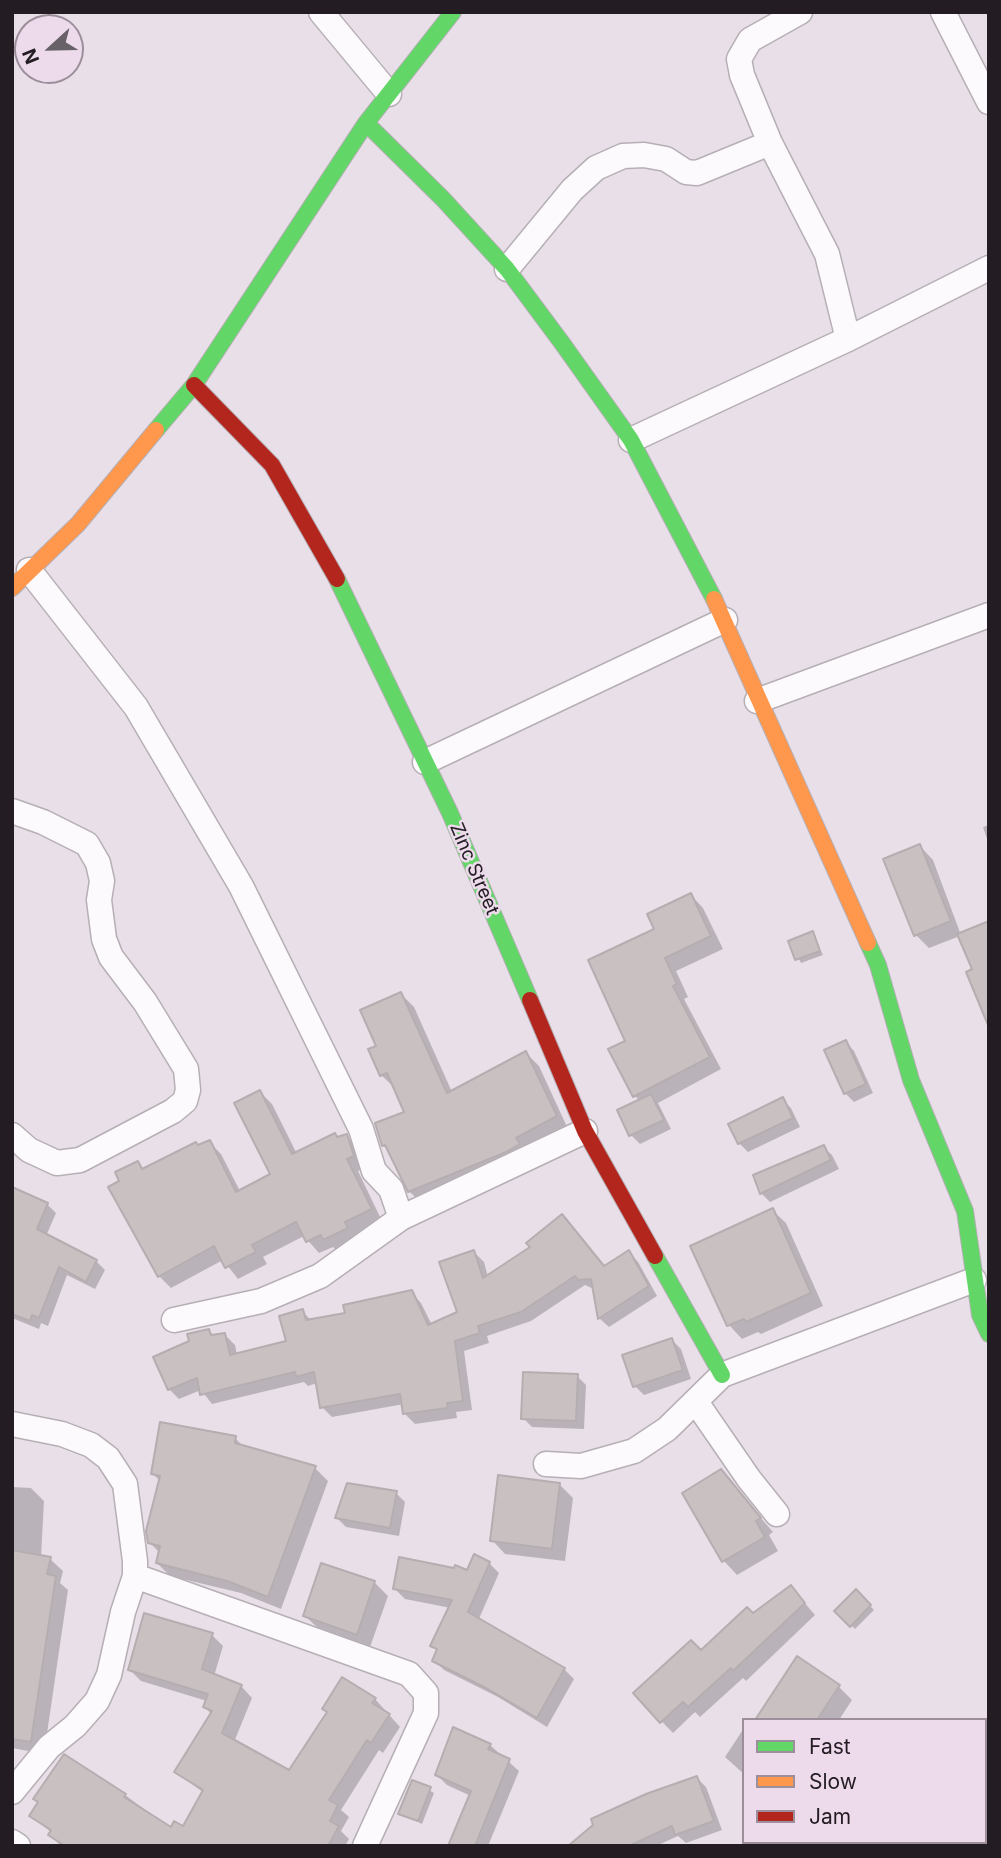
<!DOCTYPE html>
<html>
<head>
<meta charset="utf-8">
<style>
	body { margin:0 }
	#map { position:relative; width:1001px; height:1858px; overflow:hidden; background:#e9dfe8; font-family:Inter,sans-serif }
	canvas { display:block }
	.frame { position:absolute; inset:0; border:14px solid #231d23; pointer-events:none }
	.legend { position:absolute; left:742px; top:1718px; width:245px; height:126px; box-sizing:border-box; background:#eddbeb; border:2px solid #9c8f9b; margin:0; padding:9px 12px; list-style:none; font-size:21px; color:#231d23 }
	.legend li { display:flex; align-items:center; gap:14px; height:35px }
	.legend b { width:35px; border:2px solid #9c8f9b }
	.north { position:absolute; left:14px; top:14px; width:70px; height:70px; box-sizing:border-box; background:#eddbeb; border:2px solid #9c8f9b; border-radius:50%; rotate:248deg; font-size:19px; font-weight:700; line-height:28px; text-align:center; color:#231d23 }
	.north::after { content:''; display:block; margin:auto; width:24px; height:32px; background:#686168; clip-path:polygon(50% 0,100% 100%,50% 72%,0 100%) }
</style>
</head>
<body>
<div id="map">
<canvas width="1001" height="1858"></canvas>
<div class="frame"></div>
<ul class="legend">
<li><b style="height:9px;background:#63d668"></b>Fast</li>
<li><b style="height:9px;background:#ff974d"></b>Slow</li>
<li><b style="height:9px;background:#b3261e"></b>Jam</li>
</ul>
<div class="north">N</div>
</div>
<script>
const g = document.querySelector('canvas').getContext('2d');
g.lineJoin = 'round';
function paint(path, color) {
  g.fillStyle = color;
  g.fill(path, 'evenodd');
}
function shape(rows) {
  const path = new Path2D();
  for (const r of rows) {
    path.moveTo(r[0], r[1]);
    for (let i = 2; i < r.length; i += 2) path.lineTo(r[i], r[i + 1]);
  }
  return path;
}
function strokePath(path, color, width, dash) {
  g.strokeStyle = color;
  g.lineWidth = width;
  g.lineCap = dash ? 'butt' : 'round';
  g.setLineDash(dash || []);
  g.stroke(path);
}
function label(font, color, halo, rows, align = 'center') {
  g.font = font + ' Inter,sans-serif';
  g.lineWidth = 5;
  g.setLineDash([]);
  g.textBaseline = 'middle';
  g.strokeStyle = halo;
  g.fillStyle = color;
  for (const [text, x, y, turn = 0] of rows) {
    g.save();
    g.translate(x, y);
    g.rotate((+turn || 0) * Math.PI / 180);
    g.textAlign = isNaN(turn) ? turn : align;
    if (halo) g.strokeText(text, 0, 0);
    g.fillText(text, 0, 0);
    g.restore();
  }
}
const shadow = shape([
	[989,825,989,845,983,827],
	[920,846,933,860,974,970,960,936,929,948,916,935],
	[691,895,703,908,723,949,676,971,688,997,684,999,721,1069,658,1103,671,1129,640,1144,631,1135,640,1101,635,1096,627,1042,656,930],
	[812,933,823,955,801,963,790,942],
	[401,994,414,1007,452,1092,526,1053,539,1066,568,1129,422,1204,409,1191,391,1153,383,1145,407,1113,394,1087,381,1075,378,1047],
	[846,1042,854,1051,873,1093,854,1102,845,1093,827,1051],
	[260,1092,272,1104,297,1154,346,1136,358,1148,365,1168,358,1171,382,1221,356,1234,359,1240,337,1251,333,1247,319,1253,304,1236,263,1257,267,1264,238,1279,223,1260,171,1288,159,1276,122,1182,138,1163,144,1170,209,1142,221,1154,240,1191,273,1175],
	[783,1100,791,1108,800,1127,748,1152,739,1143],
	[823,1147,832,1155,839,1169,770,1202,761,1193,754,1177],
	[12,1189,47,1204,56,1213,46,1236,96,1261,105,1270,95,1289,67,1275,48,1326,41,1323,39,1329,12,1318],
	[772,1210,786,1223,823,1306,761,1334,758,1332,742,1339,729,1325,693,1247],
	[562,1216,605,1267,629,1252,638,1262,657,1296,609,1327,599,1318,594,1289,585,1285,531,1321,487,1336,489,1343,464,1351,472,1410,456,1412,457,1418,415,1424,405,1414,404,1404,332,1417,322,1407,317,1383,308,1386,304,1382,212,1404,201,1390,179,1399,169,1389,209,1331,214,1336,225,1335,235,1345,237,1355,288,1342,302,1311,312,1321,347,1314,411,1292,421,1303,432,1325,459,1313,474,1252,484,1262,488,1277,532,1248],
	[672,1340,681,1349,691,1379,644,1395,635,1386],
	[577,1376,586,1385,584,1429,532,1427,523,1418],
	[235,1438,245,1448,315,1468,328,1481,281,1609,241,1593,170,1576,157,1563,160,1553,149,1542,160,1481,153,1474],
	[721,1472,773,1532,769,1535,778,1551,737,1575,724,1561,684,1493],
	[559,1484,573,1498,565,1561,505,1554,492,1540],
	[12,1487,31,1488,44,1501,41,1557,50,1559,63,1571,60,1583,68,1590,44,1754,12,1748],
	[396,1493,405,1502,399,1536,346,1527,337,1518],
	[489,1563,499,1573,478,1621,564,1669,574,1679,547,1727,498,1697,444,1670,434,1660,438,1651,432,1645,451,1608,405,1599,395,1589,467,1573],
	[374,1582,388,1596,370,1647,319,1629,305,1616],
	[791,1587,815,1615,746,1681,743,1678,700,1717,695,1712,673,1733,635,1694,701,1652],
	[856,1592,874,1610,855,1629,837,1611],
	[212,1635,223,1646,214,1676,241,1686,252,1698,234,1742,290,1772,375,1699,400,1727,383,1753,379,1750,341,1810,349,1817,341,1831,349,1839,345,1846,61,1846,50,1835,52,1833,31,1816,125,1795,171,1829,184,1828,204,1793,176,1772,212,1715,205,1707,207,1701,141,1681,130,1670],
	[798,1659,839,1687,852,1700,839,1720,757,1720],
	[744,1728,744,1774,725,1757],
	[490,1745,519,1771,488,1846,450,1846,471,1796,447,1785,437,1775],
	[697,1778,706,1787,722,1830,686,1843,678,1836,656,1846,570,1846],
	[413,1782,434,1793,422,1824,400,1813],
	[989,1795,989,1837,985,1834,985,1797]
]);
const building = shape([
	[920,844,951,921,914,936,883,859,920,844],
	[691,893,711,936,665,958,677,984,673,986,710,1057,633,1097,608,1049,625,1041,588,960,654,929,647,914,691,893],
	[989,921,989,1025,988,1025,966,972,972,969,957,934,989,921],
	[813,931,820,951,795,960,788,941,813,931],
	[401,992,447,1093,526,1051,557,1116,516,1138,520,1144,504,1153,408,1192,385,1145,382,1146,375,1123,404,1112,387,1073,380,1076,368,1049,376,1046,360,1010,401,992],
	[846,1040,866,1084,844,1094,824,1050,846,1040],
	[260,1090,292,1154,335,1133,337,1137,347,1134,354,1156,347,1159,372,1209,345,1222,348,1228,323,1240,321,1235,306,1242,296,1222,252,1245,256,1252,225,1268,214,1246,158,1277,108,1187,119,1181,115,1172,138,1161,142,1169,196,1142,198,1145,210,1140,236,1192,270,1174,234,1103,260,1090],
	[651,1094,664,1120,629,1136,617,1110,651,1094],
	[783,1097,793,1118,738,1144,728,1124,783,1097],
	[824,1145,831,1160,760,1194,753,1175,824,1145],
	[12,1187,48,1203,37,1229,97,1260,86,1282,59,1267,39,1318,32,1315,30,1321,12,1314,12,1187],
	[773,1208,811,1293,746,1322,744,1319,727,1326,690,1246,773,1208],
	[562,1214,604,1266,629,1250,649,1286,598,1319,591,1279,578,1280,575,1276,521,1312,478,1326,480,1333,455,1341,463,1401,447,1403,448,1408,403,1414,400,1394,320,1408,314,1372,296,1377,295,1372,200,1395,197,1378,168,1390,153,1357,189,1341,187,1334,209,1329,211,1335,225,1333,230,1355,286,1341,279,1316,303,1309,306,1320,345,1313,343,1305,412,1290,428,1325,457,1312,439,1262,474,1250,483,1278,530,1247,526,1243,562,1214],
	[672,1338,683,1370,633,1387,622,1355,672,1338],
	[523,1372,578,1374,576,1421,521,1419,523,1372],
	[160,1422,236,1436,235,1443,316,1466,268,1597,227,1581,156,1563,160,1546,148,1543,146,1531,160,1476,151,1474,160,1422],
	[721,1469,761,1518,756,1521,765,1537,722,1562,682,1493,721,1469],
	[498,1475,560,1483,552,1549,490,1541,498,1475],
	[347,1483,397,1491,390,1528,335,1518,347,1483],
	[12,1550,51,1557,47,1574,56,1576,31,1742,12,1739,12,1550],
	[474,1554,490,1562,468,1612,565,1668,537,1718,486,1688,432,1661,437,1649,430,1646,452,1600,393,1589,399,1557,454,1568,455,1565,467,1570,474,1554],
	[321,1563,375,1581,357,1635,303,1616,321,1563],
	[791,1585,805,1603,733,1671,731,1668,688,1707,683,1702,660,1723,633,1693,691,1640,701,1650,747,1607,753,1613,791,1585],
	[856,1589,871,1605,850,1627,834,1611,856,1589],
	[144,1613,213,1633,202,1669,242,1685,222,1733,289,1770,327,1712,322,1709,342,1677,376,1698,372,1703,390,1714,371,1743,367,1740,329,1800,338,1805,330,1821,339,1826,328,1846,65,1846,48,1835,51,1830,29,1816,38,1802,33,1799,64,1754,126,1794,124,1797,171,1827,174,1821,183,1826,203,1790,174,1772,212,1711,203,1707,208,1694,128,1670,144,1613],
	[797,1656,840,1685,817,1720,755,1720,797,1656],
	[453,1727,491,1744,488,1749,510,1759,475,1846,448,1846,471,1791,435,1775,453,1727],
	[697,1776,714,1821,675,1835,672,1826,629,1846,568,1846,593,1825,591,1819,646,1794,697,1776],
	[412,1780,431,1787,418,1821,398,1814,412,1780]
]);
const street = shape([
	[321,12,389,94],
	[800,12,750,40,739,59,742,75,770,143,827,254,848,339],
	[943,12,989,102],
	[507,269,572,190,596,168,623,156,644,155,666,159,686,172,697,173,770,143],
	[631,440,848,339,989,268],
	[29,570,136,707,241,886,361,1129,374,1171,391,1189,401,1218,585,1131],
	[757,701,989,615],
	[425,762,725,620],
	[12,811,43,822,87,844,98,863,102,881,99,900,104,939,111,957,145,1002,186,1069,188,1090,185,1101,173,1111,80,1160,57,1163,29,1150,12,1135],
	[174,1320,261,1301,320,1276,401,1218],
	[696,1402,749,1479,777,1514],
	[12,1424,62,1434,91,1445,108,1458,125,1484,135,1561,135,1576,123,1612,109,1675,97,1701,75,1726,49,1747,12,1792],
	[546,1464,581,1466,634,1451,667,1429,722,1375,974,1280],
	[135,1576,409,1674,426,1693,426,1713,365,1846],
	[12,1842,18,1846]
]);
const fast = shape([
	[366,123,443,199,507,269,562,343,631,440,714,599],
	[156,430,194,385,366,123,453,12],
	[337,579,450,813,530,1000],
	[868,943,878,965,911,1080,965,1211,980,1315,989,1334],
	[655,1256,722,1375]
]);
const slow = shape([
	[12,588,78,524,156,430],
	[714,599,868,943]
]);
const jam = shape([
	[194,385,272,465,337,579],
	[530,1000,585,1131,655,1256]
]);
const streetNames = [
	["Zinc Street",474,869,67]
];
paint(shadow, '#0003');
paint(building, '#c9c0c2');
strokePath(building, '#b5adaf', 2);
strokePath(street, '#b6afb5', 27);
strokePath(fast, '#b6afb5', 18);
strokePath(slow, '#b6afb5', 18);
strokePath(jam, '#b6afb5', 18);
strokePath(street, '#fcfafc', 24);
strokePath(fast, '#63d668', 16);
strokePath(slow, '#ff974d', 16);
strokePath(jam, '#b3261e', 16);
label('19px', '#231d23', '#eddbeb', streetNames);
</script>
</body>
</html>
